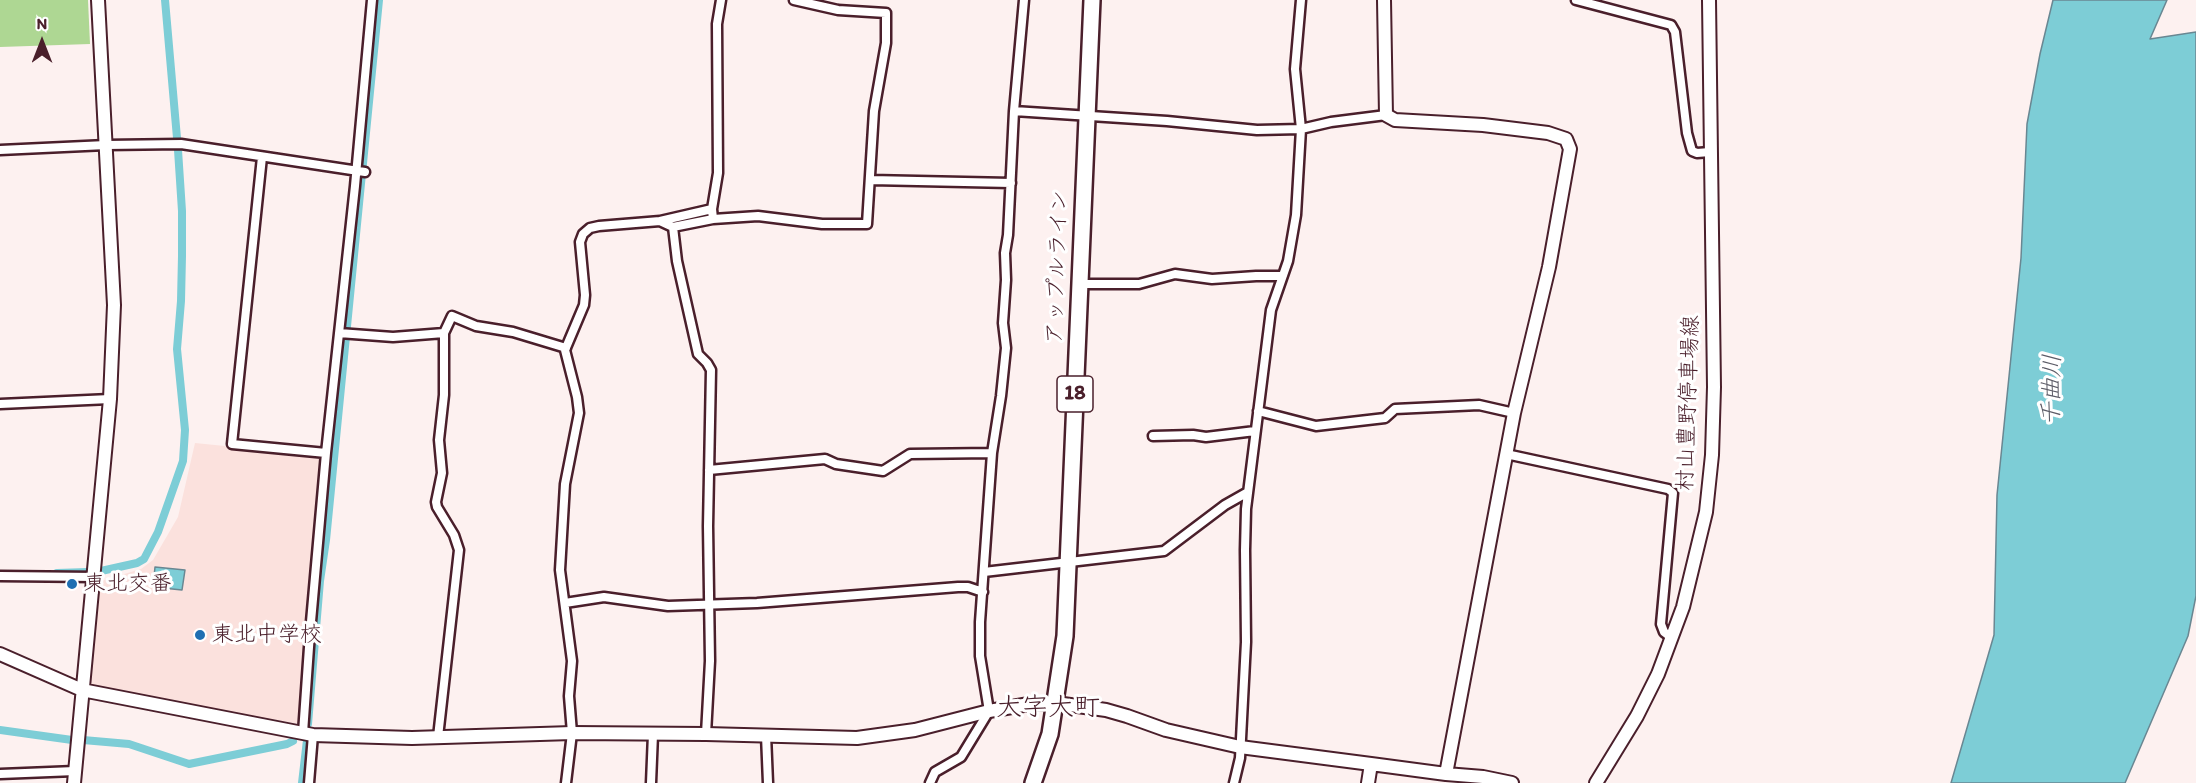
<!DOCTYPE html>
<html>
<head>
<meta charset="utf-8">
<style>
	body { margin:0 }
	#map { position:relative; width:2196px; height:783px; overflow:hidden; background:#fdf1f0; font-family:Itim,sans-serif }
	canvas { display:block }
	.north { position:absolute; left:12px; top:12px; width:60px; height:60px; -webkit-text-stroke:4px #fff; paint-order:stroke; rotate:0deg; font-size:16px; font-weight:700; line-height:24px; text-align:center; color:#4a1f2b }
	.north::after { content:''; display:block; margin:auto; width:21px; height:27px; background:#4a1f2b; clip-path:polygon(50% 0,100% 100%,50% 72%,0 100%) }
</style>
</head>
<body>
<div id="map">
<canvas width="2196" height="783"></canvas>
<div class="north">N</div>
</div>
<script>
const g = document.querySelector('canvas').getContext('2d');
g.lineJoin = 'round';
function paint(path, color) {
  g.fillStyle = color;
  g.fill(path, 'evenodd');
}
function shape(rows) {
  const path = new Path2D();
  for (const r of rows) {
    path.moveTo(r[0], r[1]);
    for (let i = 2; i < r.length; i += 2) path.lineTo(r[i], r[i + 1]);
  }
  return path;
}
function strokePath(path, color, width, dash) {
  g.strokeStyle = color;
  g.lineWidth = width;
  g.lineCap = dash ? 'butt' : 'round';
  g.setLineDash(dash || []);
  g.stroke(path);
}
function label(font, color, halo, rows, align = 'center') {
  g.font = font + ' Itim,"Klee One",sans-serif';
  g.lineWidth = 6;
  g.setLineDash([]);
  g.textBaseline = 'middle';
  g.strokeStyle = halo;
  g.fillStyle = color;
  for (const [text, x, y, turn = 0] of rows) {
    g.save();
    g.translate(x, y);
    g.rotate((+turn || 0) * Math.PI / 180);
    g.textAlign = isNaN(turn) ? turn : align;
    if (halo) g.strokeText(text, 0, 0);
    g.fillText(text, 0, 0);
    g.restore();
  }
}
const built = shape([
	[195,443,324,456,300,724,84,688,101,581,141,569,153,560,178,517]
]);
const green = shape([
	[0,0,88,0,90,44,0,47]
]);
const water = shape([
	[2053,0,2167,0,2150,39,2196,32,2196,596,2188,636,2125,783,1951,783,1994,635,1997,495,2021,258,2027,124,2040,54,2053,0],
	[155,567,185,570,182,590,153,587,155,567]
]);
const canal = shape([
	[165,0,177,138],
	[101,571,137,563,144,559,158,532,183,461,185,430,177,349,181,301,182,256,182,211,178,150],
	[57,573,88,572],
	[308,724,320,581,326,540,379,0],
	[0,730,72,740],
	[83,740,129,744,189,764,287,744,293,741],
	[302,783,307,740]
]);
const street = shape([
	[1576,0,1671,25,1675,32,1687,133,1692,151,1697,153,1710,152],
	[1014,111,1167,121,1257,130,1301,129,1331,122,1386,115],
	[0,150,106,145,181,144,365,172],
	[262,157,232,444,326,453],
	[871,180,1011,183],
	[713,219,712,209,718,173,717,24,721,0],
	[660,221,712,209],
	[673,227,677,261,698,354,707,363,711,370,708,526,710,661,706,734],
	[1080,284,1139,284,1175,274,1212,279,1256,276,1282,276],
	[339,333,393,337,444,333,452,316,476,326,513,332,566,348],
	[0,404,110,399],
	[1258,411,1316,426,1385,418,1395,409,1479,405,1514,413],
	[1153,436,1193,435,1206,437,1255,431],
	[1506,454,1668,489,1673,493,1661,624,1664,632,1672,638],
	[709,470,825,459,836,464,883,471,910,454,992,453],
	[984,572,1164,551,1225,505,1248,492],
	[0,576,95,577],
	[565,603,604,597,668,606,757,603,958,587,968,587,983,592],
	[303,733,310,633,326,453,355,186,372,0],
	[766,735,768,783],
	[438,737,459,550,454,535,437,507,436,502,442,473,439,440,444,395,444,333],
	[0,774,75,771],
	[309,783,313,735],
	[566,783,572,733,569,696,572,661,560,570,565,484,579,413,577,397,565,350,584,305,585,295,580,242,583,234,590,228,599,226,660,221,673,227,713,219,758,216,822,224,867,224,874,111,886,43,886,13,838,10,794,0],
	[651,783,653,734],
	[930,783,935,772,961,757,989,711,980,656,980,622,992,453,1001,396,1006,348,1003,323,1006,280,1005,253,1008,235,1014,111,1024,0],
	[1234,783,1240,758,1246,642,1245,550,1246,509,1271,310,1288,261,1296,215,1301,129,1295,69,1301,0]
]);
const secondary = shape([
	[0,654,82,690,313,735,412,738,572,733,706,734,857,738,915,730,989,711,1029,704,1056,703,1106,710,1127,716,1166,730,1240,747,1371,764],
	[1446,774,1483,777,1512,783],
	[74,783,110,399,114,305,98,0],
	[1368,783,1371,764,1446,774,1514,413,1549,267,1570,149,1566,139,1548,133,1483,125,1395,120,1386,115,1384,0],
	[1596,783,1637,716,1658,674,1683,607,1706,512,1712,455,1714,387,1709,0]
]);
const highway = shape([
	[1033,783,1050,734,1065,636,1092,0]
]);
const markers = [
	[72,584,6,"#1f6fb2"],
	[200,635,6,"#1f6fb2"]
];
const shields = [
	[1075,394,36]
];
const shieldNames = [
	["18",1075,394]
];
const streetNames = [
	["アップルライン",1058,267,-88],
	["村山豊野停車場線",1689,403,-88]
];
const poiNames = [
	["東北交番",84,584],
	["東北中学校",212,635]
];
const waterNames = [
	["千曲川",2053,390,-89]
];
const quarterNames = [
	["大字大町",1048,708]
];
paint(built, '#fbe1dd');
paint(green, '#aed793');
paint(water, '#7dcdd6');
strokePath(water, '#698792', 1.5);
strokePath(canal, '#7dcdd6', 8);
strokePath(street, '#4a1f2b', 13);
strokePath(secondary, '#4a1f2b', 16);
strokePath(highway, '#4a1f2b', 20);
strokePath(street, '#fff', 8);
strokePath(secondary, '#fff', 12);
strokePath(highway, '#fff', 15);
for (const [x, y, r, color] of markers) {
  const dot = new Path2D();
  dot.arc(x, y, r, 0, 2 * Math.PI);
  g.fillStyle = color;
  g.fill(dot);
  strokePath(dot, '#fff', 2);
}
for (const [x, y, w] of shields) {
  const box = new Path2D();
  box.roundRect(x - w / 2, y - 18, w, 36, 4.5);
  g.fillStyle = '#fff';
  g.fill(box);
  strokePath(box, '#4a1f2b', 1.5);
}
label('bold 21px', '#4a1f2b', null, shieldNames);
label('22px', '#4a1f2b', '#fff', streetNames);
label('22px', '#4a1f2b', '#fff', poiNames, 'left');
label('italic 24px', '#5c5c67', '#fff', waterNames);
label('26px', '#4a1f2b', '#fff', quarterNames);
</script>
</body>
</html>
